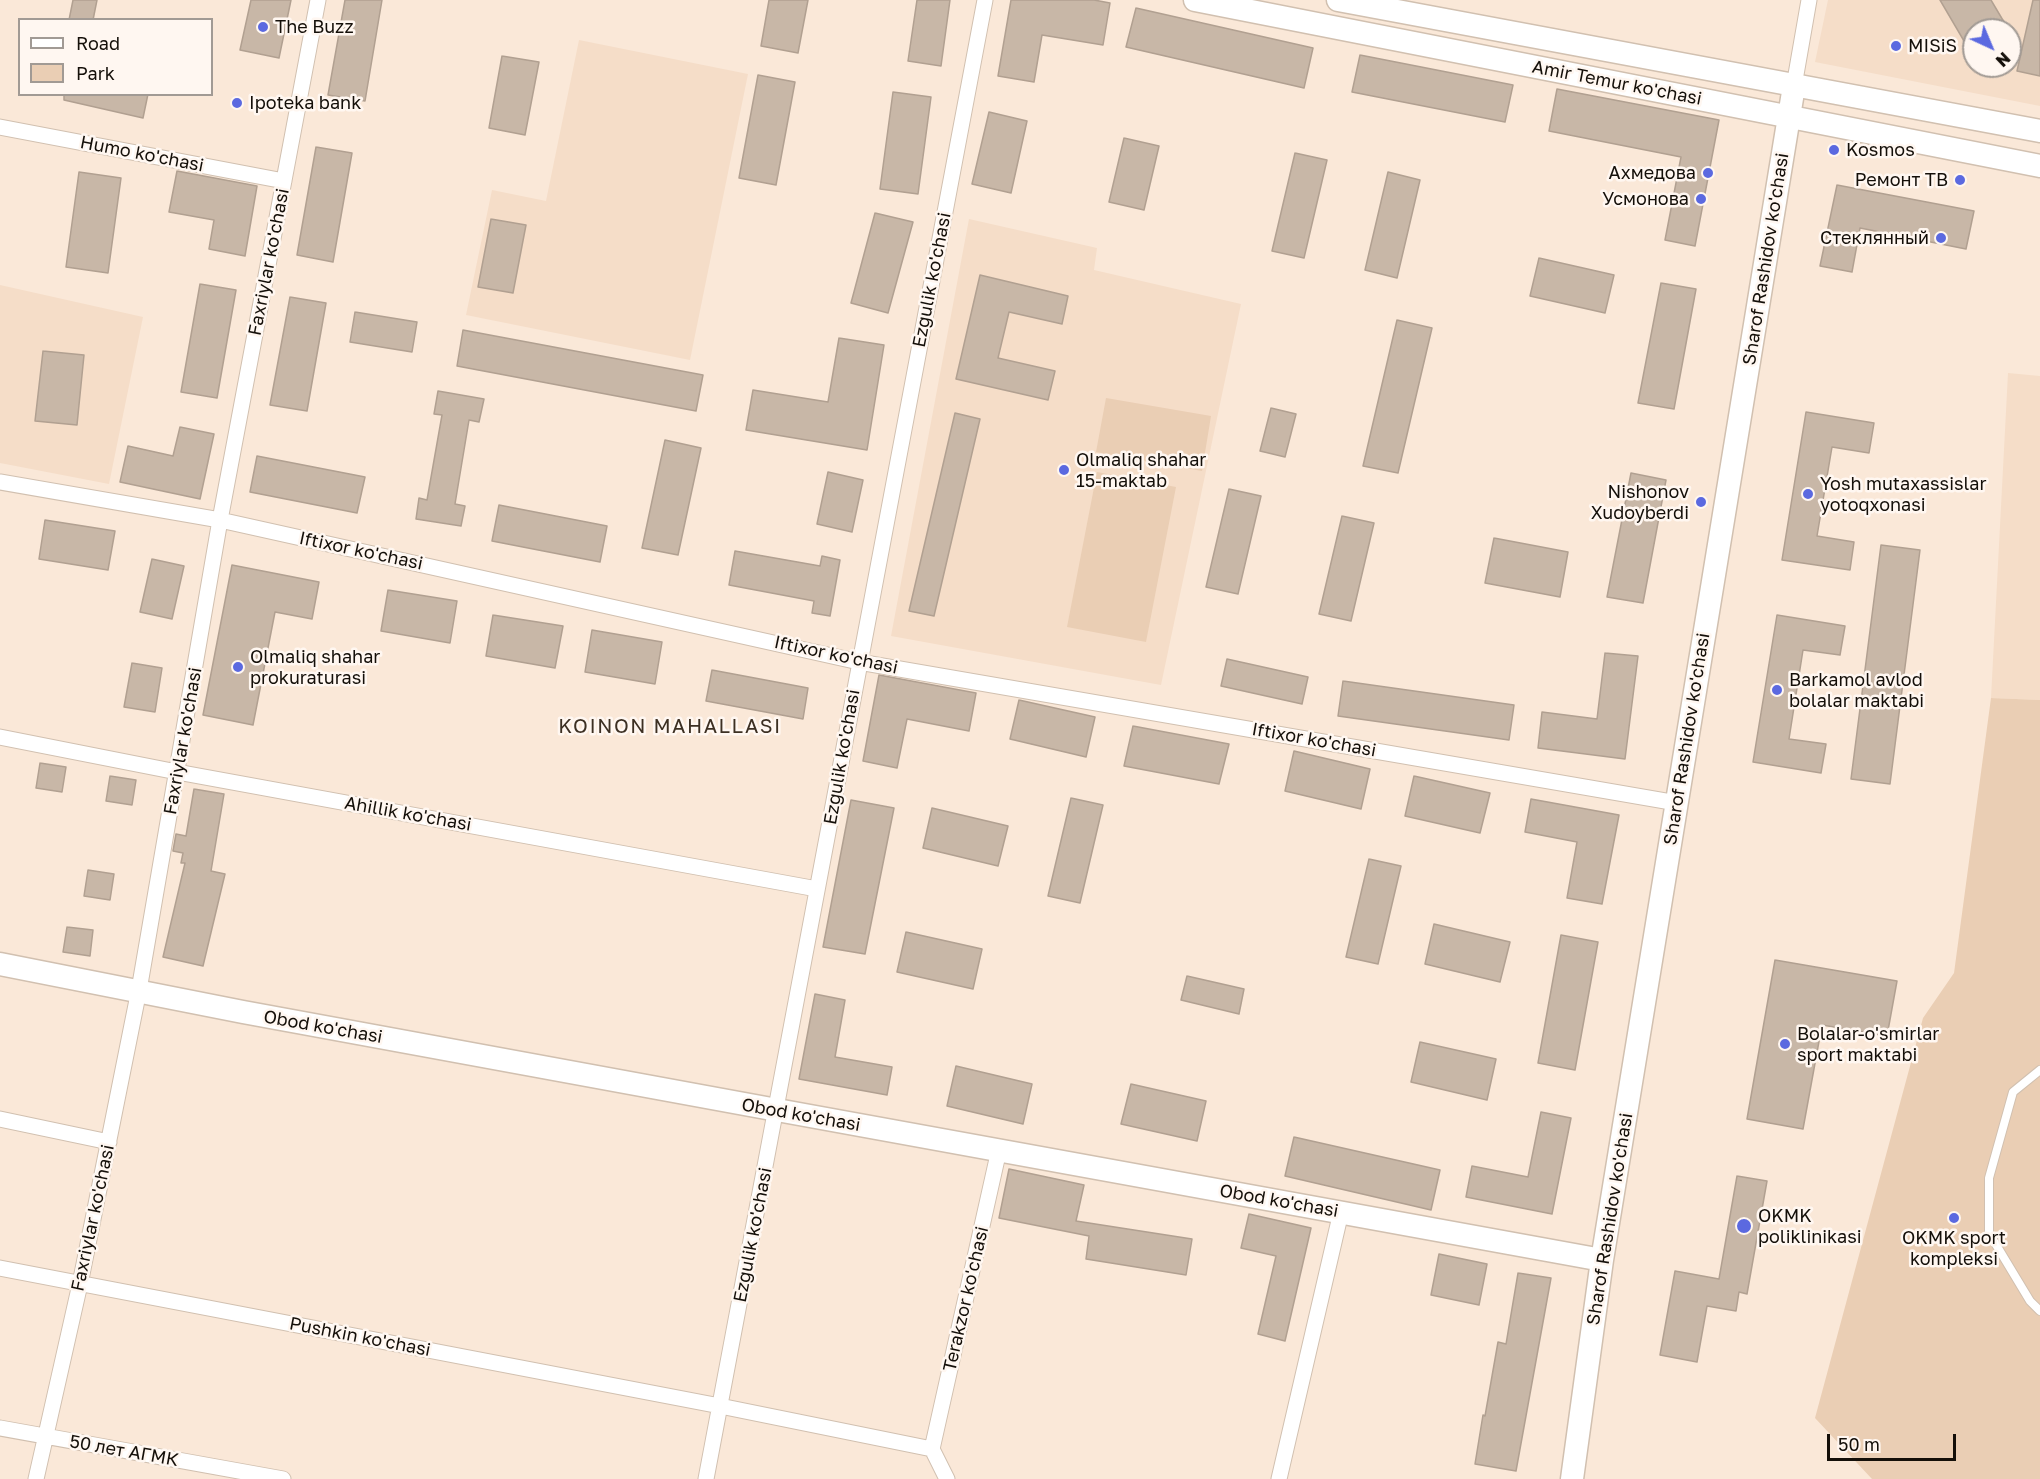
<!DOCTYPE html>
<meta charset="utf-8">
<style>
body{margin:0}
#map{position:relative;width:2040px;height:1479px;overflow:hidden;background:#fae8d8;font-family:"Golos Text",sans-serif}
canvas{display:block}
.legend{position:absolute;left:18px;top:18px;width:195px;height:78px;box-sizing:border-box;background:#fff7f1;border:2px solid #a19a94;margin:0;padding:8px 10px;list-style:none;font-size:18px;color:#140f09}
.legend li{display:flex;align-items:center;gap:12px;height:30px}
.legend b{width:30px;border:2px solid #a19a94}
.north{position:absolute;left:1962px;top:18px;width:60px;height:60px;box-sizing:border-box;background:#fff7f1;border:2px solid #a19a94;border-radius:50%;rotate:136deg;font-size:16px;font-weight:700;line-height:24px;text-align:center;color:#140f09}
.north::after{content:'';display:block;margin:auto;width:21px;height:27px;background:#5b69e0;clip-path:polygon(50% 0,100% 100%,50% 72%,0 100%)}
.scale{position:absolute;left:1827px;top:1434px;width:129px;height:27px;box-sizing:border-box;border:3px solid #140f09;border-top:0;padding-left:8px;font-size:18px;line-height:21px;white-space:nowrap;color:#140f09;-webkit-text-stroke:4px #fff7f1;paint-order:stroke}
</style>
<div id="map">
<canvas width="2040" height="1479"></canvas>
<ul class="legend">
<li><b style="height:8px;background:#fff"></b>Road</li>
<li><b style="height:16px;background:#eaceb4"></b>Park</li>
</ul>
<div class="north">N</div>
<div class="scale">50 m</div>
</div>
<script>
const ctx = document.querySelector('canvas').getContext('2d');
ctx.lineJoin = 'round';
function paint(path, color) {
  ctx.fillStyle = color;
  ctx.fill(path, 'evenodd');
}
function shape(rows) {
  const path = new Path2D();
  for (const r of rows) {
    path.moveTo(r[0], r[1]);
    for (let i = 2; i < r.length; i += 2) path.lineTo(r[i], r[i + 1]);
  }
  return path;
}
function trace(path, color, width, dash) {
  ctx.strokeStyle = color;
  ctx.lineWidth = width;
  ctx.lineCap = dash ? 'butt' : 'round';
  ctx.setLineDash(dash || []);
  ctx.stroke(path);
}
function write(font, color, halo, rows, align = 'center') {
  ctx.font = font + ' "Golos Text",sans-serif';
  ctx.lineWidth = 5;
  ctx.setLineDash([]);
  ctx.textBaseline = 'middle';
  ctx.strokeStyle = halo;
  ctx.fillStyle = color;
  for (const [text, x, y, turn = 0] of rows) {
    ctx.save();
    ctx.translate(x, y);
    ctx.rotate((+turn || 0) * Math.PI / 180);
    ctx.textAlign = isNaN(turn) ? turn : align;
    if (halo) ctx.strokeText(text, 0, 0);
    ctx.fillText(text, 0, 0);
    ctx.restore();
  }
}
paint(shape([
 [1828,0,2040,0,2040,106,1815,62],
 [1974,30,2010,30,2010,66,1974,66],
 [579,40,748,74,690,360,466,315,492,190,546,201],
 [969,219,1097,248,1094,270,1241,304,1161,685,891,636],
 [0,285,143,317,109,484,0,463],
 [2008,373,2040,376,2040,700,1991,698]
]), '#f5ddc8');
paint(shape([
 [1106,398,1211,416,1202,471,1096,452],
 [1097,472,1176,487,1146,642,1067,627],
 [1991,698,2040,700,2040,1479,1872,1479,1815,1418,1923,1018,1954,973]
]), '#eaceb4');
const building = shape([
 [73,0,97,0,93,20,69,20,73,0],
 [251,0,291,0,279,58,240,50,251,0],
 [345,0,382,0,365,101,328,95,345,0],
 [769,0,808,0,798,53,761,46,769,0],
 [917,0,950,0,941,66,908,61,917,0],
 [1011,0,1094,0,1110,3,1103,45,1042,35,1034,82,998,76,1011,0],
 [1940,0,1991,0,2004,22,1990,30,1974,30,1974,58,1940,0],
 [2033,0,2040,0,2040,76,2017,71,2033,0],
 [1136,8,1313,48,1304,88,1126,47,1136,8],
 [1360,55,1513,85,1505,122,1352,92,1360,55],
 [502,56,539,62,525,135,489,128,502,56],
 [758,75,795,82,776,185,739,178,758,75],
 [1557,89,1719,120,1695,246,1665,240,1681,157,1549,131,1557,89],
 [893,92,931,97,918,194,880,189,893,92],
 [64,94,148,94,143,118,64,100,64,94],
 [989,112,1027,121,1011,193,972,184,989,112],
 [1124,138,1159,146,1144,210,1109,202,1124,138],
 [316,147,352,153,333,262,297,255,316,147],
 [1295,153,1327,160,1304,258,1272,251,1295,153],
 [177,171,257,186,245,256,209,249,214,220,169,212,177,171],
 [79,172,121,178,108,273,66,267,79,172],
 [1388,172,1420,180,1397,278,1365,270,1388,172],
 [1837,185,1974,211,1966,249,1860,228,1852,272,1820,266,1837,185],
 [875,213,913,222,888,313,851,303,875,213],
 [491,219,526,225,513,293,478,287,491,219],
 [1539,258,1614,275,1605,313,1530,296,1539,258],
 [980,275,1068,296,1062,324,1009,312,998,358,1055,371,1048,400,956,379,980,275],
 [1661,283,1696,289,1674,409,1638,403,1661,283],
 [200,284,236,290,217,398,181,392,200,284],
 [290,297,326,303,307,411,270,405,290,297],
 [355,312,417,322,412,352,350,342,355,312],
 [1397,320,1432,328,1398,473,1363,466,1397,320],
 [463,330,703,375,696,411,457,366,463,330],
 [839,338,884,345,867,450,746,430,753,390,828,402,839,338],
 [43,351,84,355,77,425,35,421,43,351],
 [438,391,484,399,479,422,469,420,455,504,465,506,461,526,416,519,419,498,427,500,442,415,434,414,438,391],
 [1271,408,1296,414,1285,457,1260,451,1271,408],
 [1806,412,1874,423,1869,453,1832,447,1817,536,1854,542,1850,570,1782,560,1806,412],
 [955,413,980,419,934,616,909,611,955,413],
 [180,427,214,434,200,499,120,482,128,446,173,456,180,427],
 [665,440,701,448,678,555,642,548,665,440],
 [257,456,365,477,357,513,250,492,257,456],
 [828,472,863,480,852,532,817,524,828,472],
 [1631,473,1666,480,1643,603,1607,597,1631,473],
 [1229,489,1261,496,1238,594,1206,587,1229,489],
 [499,505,607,526,600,562,492,541,499,505],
 [1342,516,1374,523,1351,621,1319,614,1342,516],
 [45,520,115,531,108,570,39,559,45,520],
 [1494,538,1568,552,1560,597,1485,583,1494,538],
 [1881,545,1920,550,1890,784,1851,779,1881,545],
 [735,551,820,566,822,556,840,560,830,616,812,613,814,601,729,585,735,551],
 [152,559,184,566,172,619,140,612,152,559],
 [232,565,319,582,312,619,275,612,253,725,203,715,232,565],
 [388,590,457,601,450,643,381,631,388,590],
 [493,615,563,626,555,668,486,656,493,615],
 [1777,615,1845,626,1840,655,1803,650,1789,739,1826,744,1821,773,1753,762,1777,615],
 [592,630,662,642,655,684,585,672,592,630],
 [1605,653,1638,656,1625,759,1538,748,1542,712,1597,719,1605,653],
 [1227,659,1308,677,1302,704,1221,686,1227,659],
 [132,663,162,668,155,712,124,707,132,663],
 [712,670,808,688,803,719,706,701,712,670],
 [879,675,976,693,969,731,907,719,897,768,863,761,879,675],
 [1343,681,1514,705,1509,740,1338,716,1343,681],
 [1019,700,1095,717,1086,757,1010,739,1019,700],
 [1133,726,1229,744,1219,784,1124,766,1133,726],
 [1294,751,1370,769,1361,809,1285,791,1294,751],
 [40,763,66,767,62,792,36,788,40,763],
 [110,776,136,780,132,805,106,801,110,776],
 [1414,776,1490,793,1480,833,1405,816,1414,776],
 [194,789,224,794,211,871,225,874,203,966,163,957,185,863,181,863,183,853,173,851,176,834,186,836,194,789],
 [1071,798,1103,805,1080,903,1048,896,1071,798],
 [1531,799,1619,815,1602,904,1567,898,1577,842,1525,832,1531,799],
 [851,800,894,808,865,954,823,947,851,800],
 [932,808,1008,826,998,866,923,848,932,808],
 [1369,859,1401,866,1378,964,1346,957,1369,859],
 [88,870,114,874,110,900,84,896,88,870],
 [1434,924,1510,942,1500,982,1425,964,1434,924],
 [67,927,93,930,90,956,63,952,67,927],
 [906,932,982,949,973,989,897,972,906,932],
 [1561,935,1598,942,1575,1070,1538,1063,1561,935],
 [1775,960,1897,981,1887,1036,1822,1025,1803,1129,1747,1119,1775,960],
 [1187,976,1244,989,1239,1014,1181,1000,1187,976],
 [815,994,845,1000,835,1057,892,1067,887,1095,799,1079,815,994],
 [1420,1042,1496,1059,1487,1100,1411,1082,1420,1042],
 [956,1066,1032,1084,1023,1124,947,1106,956,1066],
 [1131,1084,1206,1101,1197,1141,1121,1124,1131,1084],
 [1541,1112,1571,1118,1552,1214,1466,1197,1472,1166,1528,1177,1541,1112],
 [1294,1137,1440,1170,1431,1210,1285,1176,1294,1137],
 [1009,1169,1084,1185,1076,1221,1192,1239,1186,1275,1086,1259,1089,1236,999,1218,1009,1169],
 [1737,1176,1767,1181,1747,1294,1739,1292,1736,1311,1707,1306,1697,1362,1660,1355,1675,1271,1719,1279,1737,1176],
 [1249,1214,1311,1228,1285,1341,1258,1334,1276,1256,1241,1248,1249,1214],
 [1439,1254,1487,1264,1479,1305,1431,1295,1439,1254],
 [1518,1273,1551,1278,1516,1471,1475,1464,1483,1415,1485,1416,1498,1342,1506,1344,1518,1273]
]);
paint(building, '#c8b7a7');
trace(building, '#b1a091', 1.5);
const lane = shape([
 [2040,1070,2013,1092,1989,1178,1989,1233,2030,1301,2040,1311]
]);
const street = shape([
 [1794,86,1809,0],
 [0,127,284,181],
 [0,482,220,520,859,662,1677,803],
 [0,737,177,772,817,889],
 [0,1119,109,1142],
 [0,1268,720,1406,932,1449,947,1479],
 [0,1428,283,1479],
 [932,1449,999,1150],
 [36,1479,80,1284,139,990,220,520,318,0],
 [706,1479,985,0],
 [1279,1479,1341,1212]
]);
const secondary = shape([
 [1195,0,2040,166],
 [1338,0,2040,131],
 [0,964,243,1012,777,1110,1602,1260],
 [1572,1479,1602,1260,1794,86]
]);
trace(lane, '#d1c0b0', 10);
trace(street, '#d1c0b0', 17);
trace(secondary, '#d1c0b0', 25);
trace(lane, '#fff', 8);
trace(street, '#fff', 15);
trace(secondary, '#fff', 22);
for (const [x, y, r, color] of [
 [263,27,6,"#5b69e0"],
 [1896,46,6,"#5b69e0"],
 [237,103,6,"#5b69e0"],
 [1834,150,6,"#5b69e0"],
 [1708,173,6,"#5b69e0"],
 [1960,180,6,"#5b69e0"],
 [1701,199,6,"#5b69e0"],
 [1941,238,6,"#5b69e0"],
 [1064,470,6,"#5b69e0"],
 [1808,494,6,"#5b69e0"],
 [1701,502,6,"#5b69e0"],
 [238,667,6,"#5b69e0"],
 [1777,690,6,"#5b69e0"],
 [1785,1044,6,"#5b69e0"],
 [1954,1218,6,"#5b69e0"],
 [1744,1226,8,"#5b69e0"]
]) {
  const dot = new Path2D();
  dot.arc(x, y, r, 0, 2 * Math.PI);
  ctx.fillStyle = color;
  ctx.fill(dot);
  trace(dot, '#fff7f1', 2);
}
write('18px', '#140f09', '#fff7f1', [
 ["The Buzz",275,27],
 ["MISiS",1908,46],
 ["Ipoteka bank",249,103],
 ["Kosmos",1846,150],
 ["Ахмедова",1696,173,"right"],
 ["Ремонт ТВ",1948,180,"right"],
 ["Усмонова",1689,199,"right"],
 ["Стеклянный",1929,238,"right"],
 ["Olmaliq shahar",1076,460],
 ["15-maktab",1076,481],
 ["Yosh mutaxassislar",1820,484],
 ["yotoqxonasi",1820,505],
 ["Nishonov",1689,492,"right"],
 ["Xudoyberdi",1689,513,"right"],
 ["Olmaliq shahar",250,657],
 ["prokuraturasi",250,678],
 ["Barkamol avlod",1789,680],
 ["bolalar maktabi",1789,701],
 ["Bolalar-o'smirlar",1797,1034],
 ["sport maktabi",1797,1055],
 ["OKMK",1758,1216],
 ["poliklinikasi",1758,1237],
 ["OKMK sport",1954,1238,"center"],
 ["kompleksi",1954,1259,"center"]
], 'left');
write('18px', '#140f09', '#fff7f1', [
 ["Amir Temur ko'chasi",1617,83,11],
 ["Humo ko'chasi",142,154,11],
 ["Sharof Rashidov ko'chasi",1766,259,-81],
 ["Faxriylar ko'chasi",269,262,-79],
 ["Ezgulik ko'chasi",932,280,-79],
 ["Iftixor ko'chasi",361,551,12],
 ["Iftixor ko'chasi",836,655,12],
 ["Sharof Rashidov ko'chasi",1687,739,-81],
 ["Iftixor ko'chasi",1314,740,10],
 ["Faxriylar ko'chasi",183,741,-80],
 ["Ezgulik ko'chasi",842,757,-80],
 ["Ahillik ko'chasi",408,814,10],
 ["Obod ko'chasi",323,1027,10],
 ["Obod ko'chasi",801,1115,10],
 ["Obod ko'chasi",1279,1201,10],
 ["Faxriylar ko'chasi",93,1218,-78],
 ["Sharof Rashidov ko'chasi",1610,1219,-81],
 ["Ezgulik ko'chasi",753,1235,-79],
 ["Terakzor ko'chasi",966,1299,-77],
 ["Pushkin ko'chasi",360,1337,11],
 ["50 лет АГМК",124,1451,10]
]);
ctx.letterSpacing = '1.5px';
write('20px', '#3d3023', '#fff7f1', [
 ["KOINON MAHALLASI",670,727]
]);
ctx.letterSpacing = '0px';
</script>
